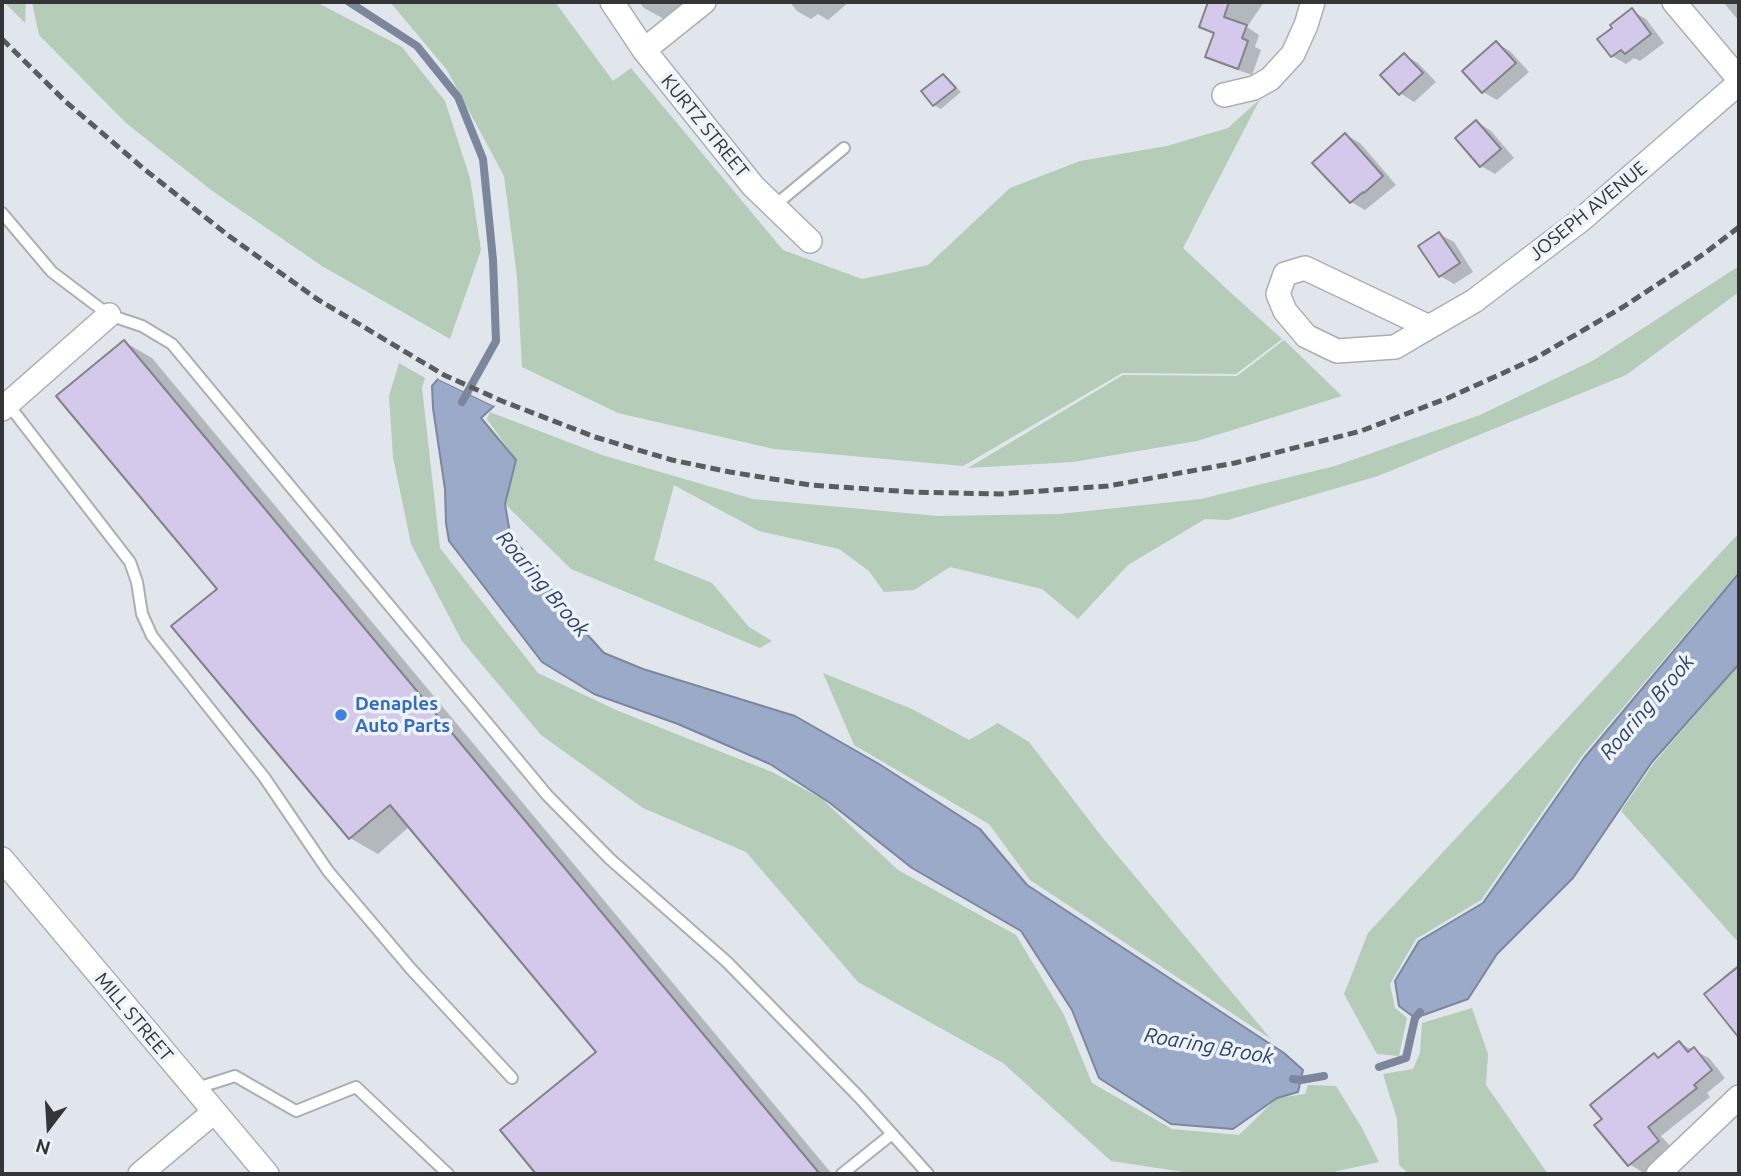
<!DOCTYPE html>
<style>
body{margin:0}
#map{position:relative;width:1741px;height:1176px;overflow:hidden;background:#e0e6eb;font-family:Ubuntu,sans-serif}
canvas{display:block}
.frame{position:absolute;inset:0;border:4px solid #333537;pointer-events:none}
.north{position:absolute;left:14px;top:1092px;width:70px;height:70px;-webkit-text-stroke:5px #edf3f8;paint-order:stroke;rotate:197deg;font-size:19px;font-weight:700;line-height:28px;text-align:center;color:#333537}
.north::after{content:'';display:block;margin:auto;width:24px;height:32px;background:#333537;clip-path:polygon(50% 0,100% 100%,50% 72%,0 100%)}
</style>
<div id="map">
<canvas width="1741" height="1176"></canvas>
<div class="frame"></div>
<div class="north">N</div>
</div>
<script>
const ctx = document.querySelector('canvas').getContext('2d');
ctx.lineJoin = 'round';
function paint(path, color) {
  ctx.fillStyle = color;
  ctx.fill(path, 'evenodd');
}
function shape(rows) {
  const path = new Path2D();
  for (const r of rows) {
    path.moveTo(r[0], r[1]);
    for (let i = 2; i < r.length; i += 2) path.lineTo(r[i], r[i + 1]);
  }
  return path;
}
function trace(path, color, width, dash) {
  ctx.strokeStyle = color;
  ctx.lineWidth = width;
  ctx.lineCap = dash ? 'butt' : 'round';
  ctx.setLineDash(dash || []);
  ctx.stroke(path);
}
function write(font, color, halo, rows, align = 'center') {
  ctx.font = font + ' Ubuntu,sans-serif';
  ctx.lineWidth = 7;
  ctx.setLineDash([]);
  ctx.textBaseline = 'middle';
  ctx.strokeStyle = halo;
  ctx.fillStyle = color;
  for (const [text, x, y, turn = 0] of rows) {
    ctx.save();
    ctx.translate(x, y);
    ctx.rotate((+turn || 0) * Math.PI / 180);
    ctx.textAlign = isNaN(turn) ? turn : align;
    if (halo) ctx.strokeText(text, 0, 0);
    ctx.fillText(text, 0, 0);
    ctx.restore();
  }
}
paint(shape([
 [4,2,26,2,25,23],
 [32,2,316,2,402,47,445,101,470,178,481,250,450,339,322,266,211,190,126,123,39,35],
 [390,2,555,2,613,81,631,68,783,250,862,279,928,265,1010,188,1080,161,1167,146,1228,128,1260,99,1183,248,1230,292,1282,339,1236,374,1122,373,963,466,774,449,618,413,522,367,517,277,504,176,447,70],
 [1739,266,1739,292,1626,375,1378,476,1228,520,1205,519,1128,565,1078,619,1042,589,950,567,914,590,884,592,869,571,839,549,759,531,674,485,654,560,712,583,749,627,772,641,760,648,571,569,505,504,516,460,487,419,490,412,602,455,753,499,938,516,1059,514,1201,499,1335,466,1480,415,1594,360],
 [1284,340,1342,396,1197,441,1073,462,968,468,1123,375,1237,376],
 [399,363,425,378,422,388,440,548,538,673,616,710,772,772,821,798,898,870,1016,935,1064,1015,1092,1083,1172,1129,1239,1135,1277,1098,1305,1094,1308,1085,1336,1086,1362,1128,1379,1162,1324,1174,1197,1174,1111,1161,1003,1063,858,982,746,852,643,808,541,735,462,641,411,544,393,457,389,396],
 [1739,533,1739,571,1581,757,1481,900,1416,939,1390,984,1395,1008,1407,1018,1399,1056,1377,1054,1344,994,1368,933],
 [1739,665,1739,943,1621,811,1654,763],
 [823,673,912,709,969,740,998,723,1029,742,1102,837,1271,1039,1030,880,989,824,854,745],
 [1472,1008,1488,1054,1486,1085,1548,1174,1409,1174,1399,1165,1397,1119,1383,1074,1413,1069,1420,1053,1422,1023]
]), '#b4ccb8');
const water = shape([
 [438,379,494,406,481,418,516,460,505,504,510,533,574,620,604,653,643,669,795,716,879,764,980,829,1027,885,1284,1053,1303,1070,1298,1092,1277,1098,1233,1129,1171,1124,1099,1078,1072,1010,1021,931,912,868,830,803,770,764,678,724,594,694,542,662,449,541,446,523,445,489,433,408,432,386,438,379],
 [1739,573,1739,664,1652,762,1573,878,1497,954,1468,999,1415,1018,1399,1006,1395,981,1419,941,1483,903,1584,758,1739,573]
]);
paint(water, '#9caac9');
trace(water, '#7c879d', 2);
paint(shape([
 [439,376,495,403,494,406,438,379]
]), '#e0e6eb');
paint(shape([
 [639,2,689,2,666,20,644,8],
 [790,2,849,2,828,20,818,14,811,19,797,11],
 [1210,2,1264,2,1247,27,1259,35,1255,47,1261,50,1252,75,1221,64,1208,56,1215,35,1201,26],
 [1723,2,1739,2,1739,21],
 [1632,11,1646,19,1664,43,1640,61,1634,58,1626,64,1612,56,1615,28],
 [1496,43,1510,51,1529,72,1497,100,1483,92],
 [1404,55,1418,63,1436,82,1414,102,1400,93],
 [943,76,949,80,961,92,941,109,934,105],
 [1477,122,1491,131,1514,158,1495,174,1481,166],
 [1346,135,1360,143,1396,185,1365,210,1351,202],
 [1439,234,1454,242,1473,272,1454,284,1440,276],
 [124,342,152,358,832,1174,539,1174,503,1131,599,1052,410,826,378,854,350,838,219,589],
 [1739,964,1739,1035,1707,994,1725,980,1723,977],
 [1679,1043,1709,1058,1725,1078,1707,1093,1710,1097,1661,1136,1673,1149,1644,1173,1629,1164,1604,1119,1654,1055,1661,1059]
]), '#0003');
trace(shape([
 [349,2,417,46,458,97,483,159,493,260,496,341,462,402],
 [1379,1067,1406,1058,1415,1018,1420,1012],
 [1293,1079,1301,1080,1324,1076]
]), '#7c879d', 8);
const building = shape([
 [1208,2,1229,2,1224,17,1247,25,1242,38,1248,41,1238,69,1205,57,1214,33,1199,27,1208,2],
 [1632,8,1651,34,1625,54,1621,50,1611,57,1597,39,1612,28,1610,25,1632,8],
 [1496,41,1516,63,1482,93,1462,71,1496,41],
 [1404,53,1423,73,1399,95,1380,75,1404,53],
 [943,74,956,88,933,106,921,91,943,74],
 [1476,120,1501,149,1480,167,1455,138,1476,120],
 [1345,133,1383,176,1364,193,1363,192,1350,203,1312,163,1345,133],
 [1439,232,1460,263,1439,277,1418,246,1439,232],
 [124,340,820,1174,536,1174,500,1130,596,1052,390,805,349,839,171,626,217,589,56,396,124,340],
 [1739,966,1739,1038,1704,994,1739,966],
 [1679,1041,1688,1052,1694,1047,1712,1070,1694,1085,1697,1088,1648,1127,1659,1141,1628,1166,1594,1125,1602,1119,1590,1105,1654,1053,1658,1058,1679,1041]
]);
paint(building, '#d4c9ea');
trace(building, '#848288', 2);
const lane = shape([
 [774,206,844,148],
 [2,213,52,272,109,315,142,326,172,344,547,795,610,859,727,962,859,1097,928,1174],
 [8,404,130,562,137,582,142,614,152,636,264,777,328,871,411,969,512,1078],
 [194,1089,235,1076,296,1111,356,1087,448,1174],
 [842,1174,892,1134]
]);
const street = shape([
 [612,2,644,50,753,186,810,241],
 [1674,2,1739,79],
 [644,50,704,2],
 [1224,95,1254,88,1270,79,1293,54,1306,25,1313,2],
 [1429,327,1305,268,1285,274,1278,294,1285,311,1306,336,1337,351,1395,347,1429,327,1474,301,1581,220,1739,83],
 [2,409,109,315],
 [2,859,267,1174],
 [140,1174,214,1112],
 [1658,1174,1739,1097]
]);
trace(lane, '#a9afb3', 14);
trace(street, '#a9afb3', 26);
trace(lane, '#fff', 10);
trace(street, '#fff', 23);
trace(shape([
 [2,39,66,102,144,169,229,236,317,299,444,375,502,401,595,437,672,460,730,472,810,485,912,492,1000,494,1108,486,1235,463,1361,431,1448,398,1534,359,1623,307,1705,253,1739,227]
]), '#5a5d5f', 5, [10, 5]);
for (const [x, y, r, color] of [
 [341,715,7,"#3f7fe0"]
]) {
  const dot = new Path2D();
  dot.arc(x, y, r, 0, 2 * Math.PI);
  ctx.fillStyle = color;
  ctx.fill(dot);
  trace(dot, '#edf3f8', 2.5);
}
write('19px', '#333537', '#edf3f8', [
 ["KURTZ STREET",705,126,51],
 ["JOSEPH AVENUE",1588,211,-39],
 ["MILL STREET",134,1017,50]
]);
write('bold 19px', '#366cbe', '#edf3f8', [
 ["Denaples",355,704],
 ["Auto Parts",355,726]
], 'left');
write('italic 21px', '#2f426c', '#edf3f8', [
 ["Roaring Brook",543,584,50],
 ["Roaring Brook",1647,707,-49],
 ["Roaring Brook",1209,1046,10]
]);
</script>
